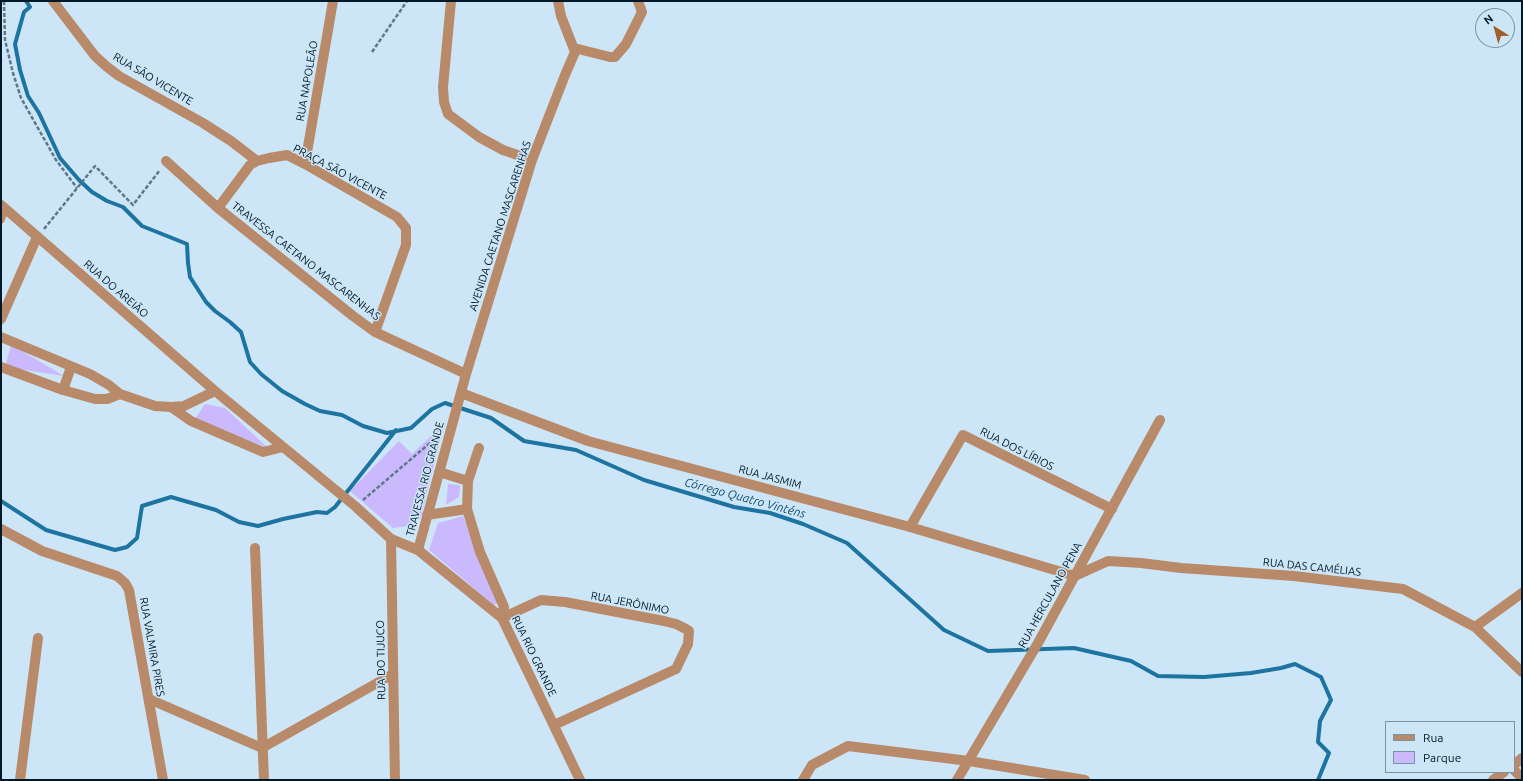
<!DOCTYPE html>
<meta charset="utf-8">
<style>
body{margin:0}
#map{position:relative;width:1523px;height:781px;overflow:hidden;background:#cce6f8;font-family:Ubuntu,sans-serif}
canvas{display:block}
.frame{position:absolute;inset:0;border:2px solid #001827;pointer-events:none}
.legend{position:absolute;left:1385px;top:721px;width:130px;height:52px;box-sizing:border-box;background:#cce6f8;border:1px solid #7a94a4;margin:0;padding:5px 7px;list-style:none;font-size:12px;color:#001827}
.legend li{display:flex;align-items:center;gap:8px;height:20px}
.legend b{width:20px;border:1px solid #7a94a4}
.north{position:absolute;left:1475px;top:8px;width:40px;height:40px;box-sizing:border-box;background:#cce6f8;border:1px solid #7a94a4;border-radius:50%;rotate:323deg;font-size:11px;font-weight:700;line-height:16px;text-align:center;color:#001827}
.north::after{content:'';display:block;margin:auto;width:14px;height:18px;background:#a05f2a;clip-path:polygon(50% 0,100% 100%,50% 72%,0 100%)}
</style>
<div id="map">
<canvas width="1523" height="781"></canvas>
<div class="frame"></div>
<ul class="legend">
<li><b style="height:5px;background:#b88a69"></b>Rua</li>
<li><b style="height:11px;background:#cbb9fd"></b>Parque</li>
</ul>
<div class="north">N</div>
</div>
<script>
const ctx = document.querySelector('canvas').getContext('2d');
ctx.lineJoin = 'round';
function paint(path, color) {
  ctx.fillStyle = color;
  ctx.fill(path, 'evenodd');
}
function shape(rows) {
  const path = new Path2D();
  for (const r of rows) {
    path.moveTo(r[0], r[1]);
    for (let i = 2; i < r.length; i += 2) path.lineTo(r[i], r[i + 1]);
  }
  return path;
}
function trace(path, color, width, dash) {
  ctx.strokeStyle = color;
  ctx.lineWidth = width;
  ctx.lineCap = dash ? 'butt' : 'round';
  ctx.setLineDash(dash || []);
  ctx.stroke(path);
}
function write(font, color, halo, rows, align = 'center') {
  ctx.font = font + ' Ubuntu,sans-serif';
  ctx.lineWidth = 3;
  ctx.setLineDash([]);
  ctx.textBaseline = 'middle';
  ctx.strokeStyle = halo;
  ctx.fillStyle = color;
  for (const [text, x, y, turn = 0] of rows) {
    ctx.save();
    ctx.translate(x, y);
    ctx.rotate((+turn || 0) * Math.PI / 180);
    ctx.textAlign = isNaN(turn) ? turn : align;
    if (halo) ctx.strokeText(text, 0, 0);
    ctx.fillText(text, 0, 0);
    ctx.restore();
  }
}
paint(shape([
 [11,345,39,361,64,376,5,367],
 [205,404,225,408,268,448,195,419],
 [444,424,421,517,408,526,393,528,350,491,399,441,412,454],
 [448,484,460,485,459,497,446,505],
 [463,516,481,566,500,602,494,605,429,550,438,523]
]), '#cbb9fd');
trace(shape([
 [26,1,30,7,24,12,15,44,20,70,28,96,39,113,60,158,79,180,92,192,107,201,123,207,142,226,187,244,188,263,190,277,206,302,215,311,230,322,241,332,250,362,261,374,282,391,305,404,320,411,342,415,363,426,387,433,411,428,432,409,445,403,491,418,524,441,576,450,644,480,734,507,770,513,803,524,847,543,944,630,988,651,1074,648,1131,661,1158,676,1204,677,1251,673,1281,668,1295,664,1321,677,1331,700,1320,721,1318,742,1329,753,1318,780],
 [1,501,46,530,115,550,127,547,137,538,142,506,171,497,216,510,239,522,258,526,283,519,317,512,327,513,335,507,396,430]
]), '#1d74a1', 4);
trace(shape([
 [4,1,5,40,13,73,21,98,56,160,77,188],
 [372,52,407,1],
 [44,229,95,166,133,205,160,170],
 [363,500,437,437]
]), '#5f7888', 2.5, [4, 2]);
trace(shape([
 [1,220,6,209]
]), '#b88a69', 7);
trace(shape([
 [53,1,95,56,106,66,119,76,203,123,231,141,257,161],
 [451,1,443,87,444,102,448,114,479,137,503,150,532,160],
 [574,48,610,57,615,57,626,44,642,12,638,1],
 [166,161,218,208,353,316,375,332,466,374],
 [305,164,333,1],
 [1,205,215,391,355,506,391,539,418,550,502,618,580,780],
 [218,208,250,165,257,161,269,158,287,155,305,164,397,217,406,228,406,245,375,332],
 [1,319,37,237],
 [1,337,90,374,109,385,120,394,155,406,171,407,184,406,215,391],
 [1,367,63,390,95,399,107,399,120,394],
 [63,390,71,367],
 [461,393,588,441,910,527,1075,576,1108,561,1141,563,1181,568,1294,576,1403,589,1475,627,1522,672],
 [171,407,191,421,263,452,283,447],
 [479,448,468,481,467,509,480,552,504,607,502,618],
 [439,472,468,481],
 [427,515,467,509],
 [910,527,963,435,1112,509],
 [1,529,42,551,117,576,125,583,129,590,163,780],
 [391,539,395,780],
 [255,548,264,780],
 [418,550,466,374,532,160,565,75,575,52,561,16,558,1],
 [502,618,541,600,565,602,664,621,676,624,686,629,689,631,688,644,676,669,554,725],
 [1475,627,1522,593],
 [149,699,262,748,393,674],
 [1514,765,1522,758],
 [1514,770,1522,778],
 [20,780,38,638],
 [803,780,812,765,848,746,969,761,1085,780],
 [957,780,1038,643,1160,420],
 [1493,780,1504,772]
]), '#b88a69', 10);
write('11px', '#001827', '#cce6f8', [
 ["RUA SÃO VICENTE",153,79,31],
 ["RUA NAPOLEÃO",307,81,-80],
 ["PRAÇA SÃO VICENTE",340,172,28],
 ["AVENIDA CAETANO MASCARENHAS",500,226,-72],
 ["TRAVESSA CAETANO MASCARENHAS",306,261,38],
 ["RUA DO AREIÃO",116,289,41],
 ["RUA DOS LÍRIOS",1017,449,27],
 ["RUA JASMIM",770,477,15],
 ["TRAVESSA RIO GRANDE",425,479,-75],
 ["RUA DAS CAMÉLIAS",1312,567,6],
 ["RUA HERCULANO PENA",1050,595,-61],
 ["RUA JERÔNIMO",630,603,11],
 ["RUA VALMIRA PIRES",152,647,80],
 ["RUA RIO GRANDE",534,656,64],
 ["RUA DO TIJUCO",381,660,-91]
]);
write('italic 12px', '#104b69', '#cce6f8', [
 ["Córrego Quatro Vinténs",745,498,15]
]);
</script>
